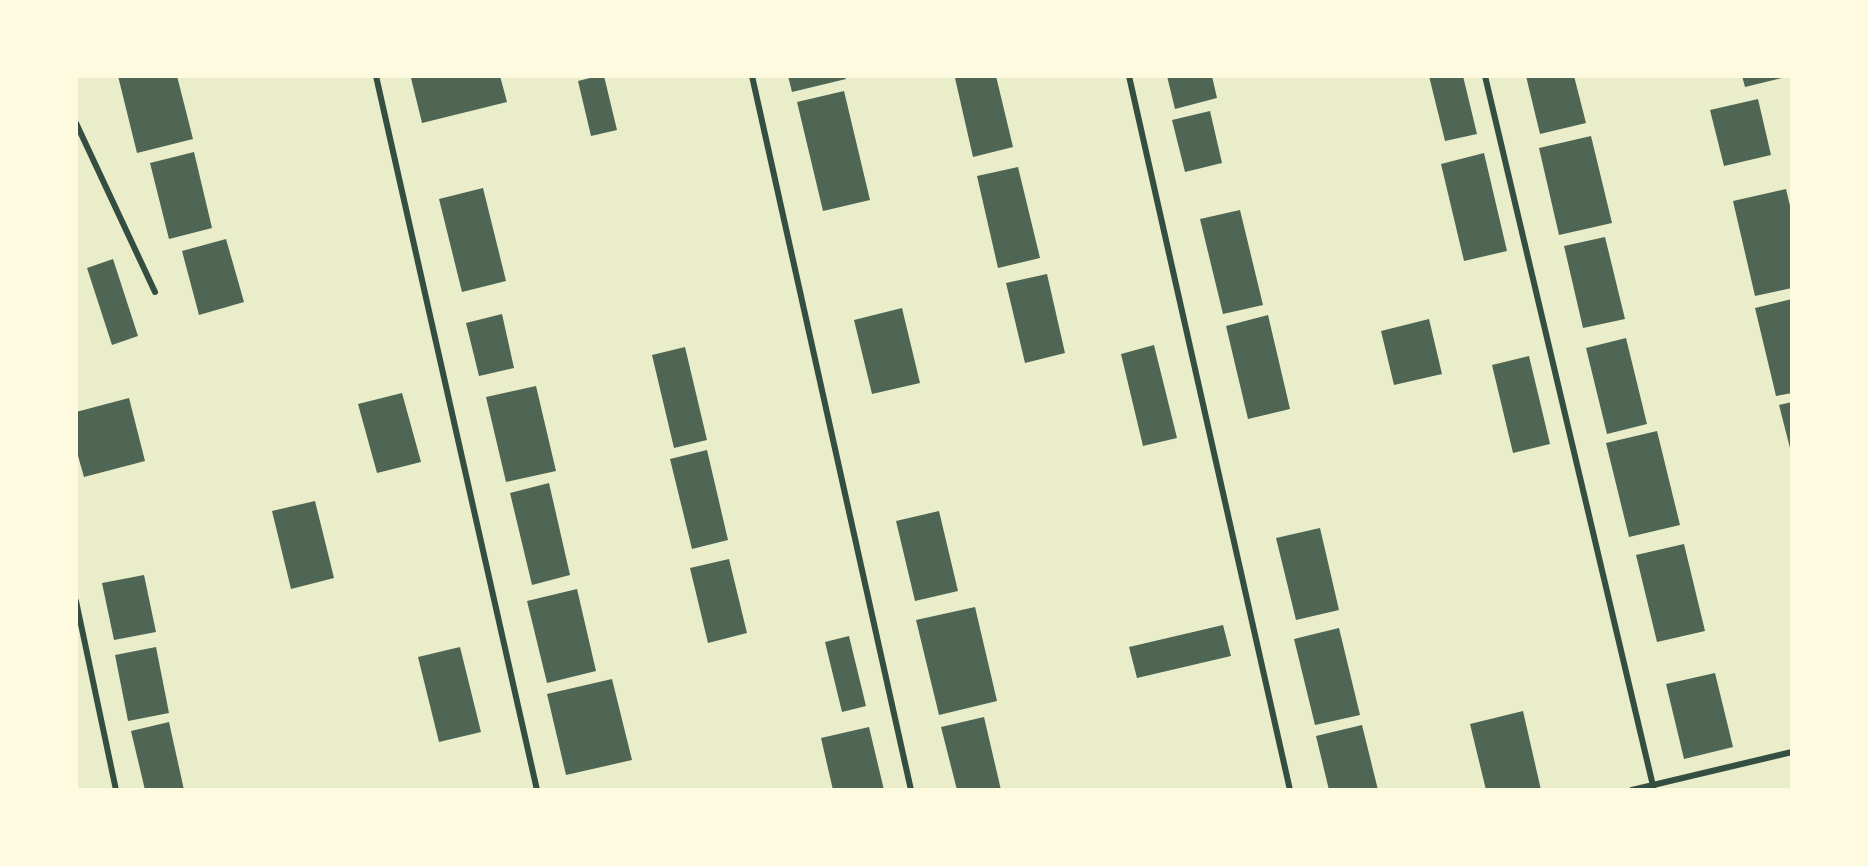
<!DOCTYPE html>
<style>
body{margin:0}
#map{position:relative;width:1868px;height:866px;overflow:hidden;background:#e9edc9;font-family:Rubik,sans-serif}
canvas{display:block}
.frame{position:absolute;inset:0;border:78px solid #fefae0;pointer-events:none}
</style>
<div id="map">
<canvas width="1868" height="866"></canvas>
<div class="frame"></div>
</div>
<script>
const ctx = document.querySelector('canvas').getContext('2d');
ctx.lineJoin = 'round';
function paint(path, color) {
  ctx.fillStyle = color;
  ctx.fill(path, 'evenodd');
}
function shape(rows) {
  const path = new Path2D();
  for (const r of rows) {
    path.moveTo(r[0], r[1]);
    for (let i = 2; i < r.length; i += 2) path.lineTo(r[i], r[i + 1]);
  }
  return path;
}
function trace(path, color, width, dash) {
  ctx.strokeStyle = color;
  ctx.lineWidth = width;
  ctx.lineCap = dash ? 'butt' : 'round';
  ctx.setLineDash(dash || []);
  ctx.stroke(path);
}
paint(shape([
 [118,76,177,76,193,139,137,153],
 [418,76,500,76,507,102,422,123,411,78],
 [598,76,604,76,617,130,591,136,578,81],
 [788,76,845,76,846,79,792,92],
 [963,76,996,76,1013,147,973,157,955,78],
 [1167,76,1212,76,1217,98,1175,109],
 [1429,76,1463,76,1477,134,1445,141],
 [1526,76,1574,76,1586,123,1540,134],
 [1742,76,1786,76,1786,77,1745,87],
 [844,91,870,200,823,211,797,102],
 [1758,99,1771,155,1724,166,1710,110],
 [1210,111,1222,163,1185,172,1172,120],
 [1591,136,1612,223,1559,235,1539,148],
 [194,152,212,228,169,239,150,163],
 [1484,153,1507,251,1464,261,1441,164],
 [1018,167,1040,258,998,268,977,176],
 [483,188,506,281,462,292,439,199],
 [1786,189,1792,214,1792,288,1755,296,1733,201],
 [1240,210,1263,305,1223,314,1200,219],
 [1605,237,1625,319,1583,328,1564,246],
 [226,239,244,302,199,315,182,251],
 [113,259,138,336,112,345,87,268],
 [1047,274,1065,353,1025,363,1006,283],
 [1792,299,1792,393,1776,396,1755,308],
 [902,308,920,383,872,394,854,320],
 [502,314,514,368,479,376,466,323],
 [1268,315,1290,409,1248,419,1226,326],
 [1429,319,1442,374,1394,385,1381,331],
 [1626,338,1647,424,1607,434,1586,348],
 [1154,345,1177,438,1143,446,1121,354],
 [685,347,707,440,674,448,652,355],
 [1529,356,1550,444,1513,453,1492,365],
 [536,386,556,471,506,482,486,397],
 [402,393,421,462,377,473,358,404],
 [129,398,145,461,84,477,76,449,76,412],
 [1792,402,1792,452,1791,452,1779,405],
 [1657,431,1680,525,1629,537,1606,443],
 [707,450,728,540,692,549,670,459],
 [549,483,570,575,532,585,510,493],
 [315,501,334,578,291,589,272,511],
 [939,511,958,591,915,601,896,521],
 [1320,528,1339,610,1296,620,1276,538],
 [1684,544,1705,631,1657,642,1636,555],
 [729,559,747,633,708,643,690,568],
 [144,575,156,632,114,640,102,583],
 [577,589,596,671,547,683,527,601],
 [975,607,997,701,939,715,916,620],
 [1223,625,1231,656,1137,678,1129,647],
 [1339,628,1360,715,1315,725,1294,639],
 [849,636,866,706,842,712,825,642],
 [156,647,169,713,128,721,115,655],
 [460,647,481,732,439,742,418,657],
 [1715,673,1733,747,1684,759,1666,684],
 [612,679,632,760,566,775,547,694],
 [1523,711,1541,790,1486,790,1470,724],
 [984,717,1001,790,957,790,941,727],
 [169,722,184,790,145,790,131,731],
 [1362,725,1378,790,1329,790,1316,736],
 [869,727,884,790,833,790,821,738]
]), '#4f6655');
trace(shape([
 [376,76,537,790],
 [752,76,911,790],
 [1129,76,1290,790],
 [1485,76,1654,790],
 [76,123,155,292],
 [76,601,116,790],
 [1632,790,1792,752]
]), '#344e41', 6);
</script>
